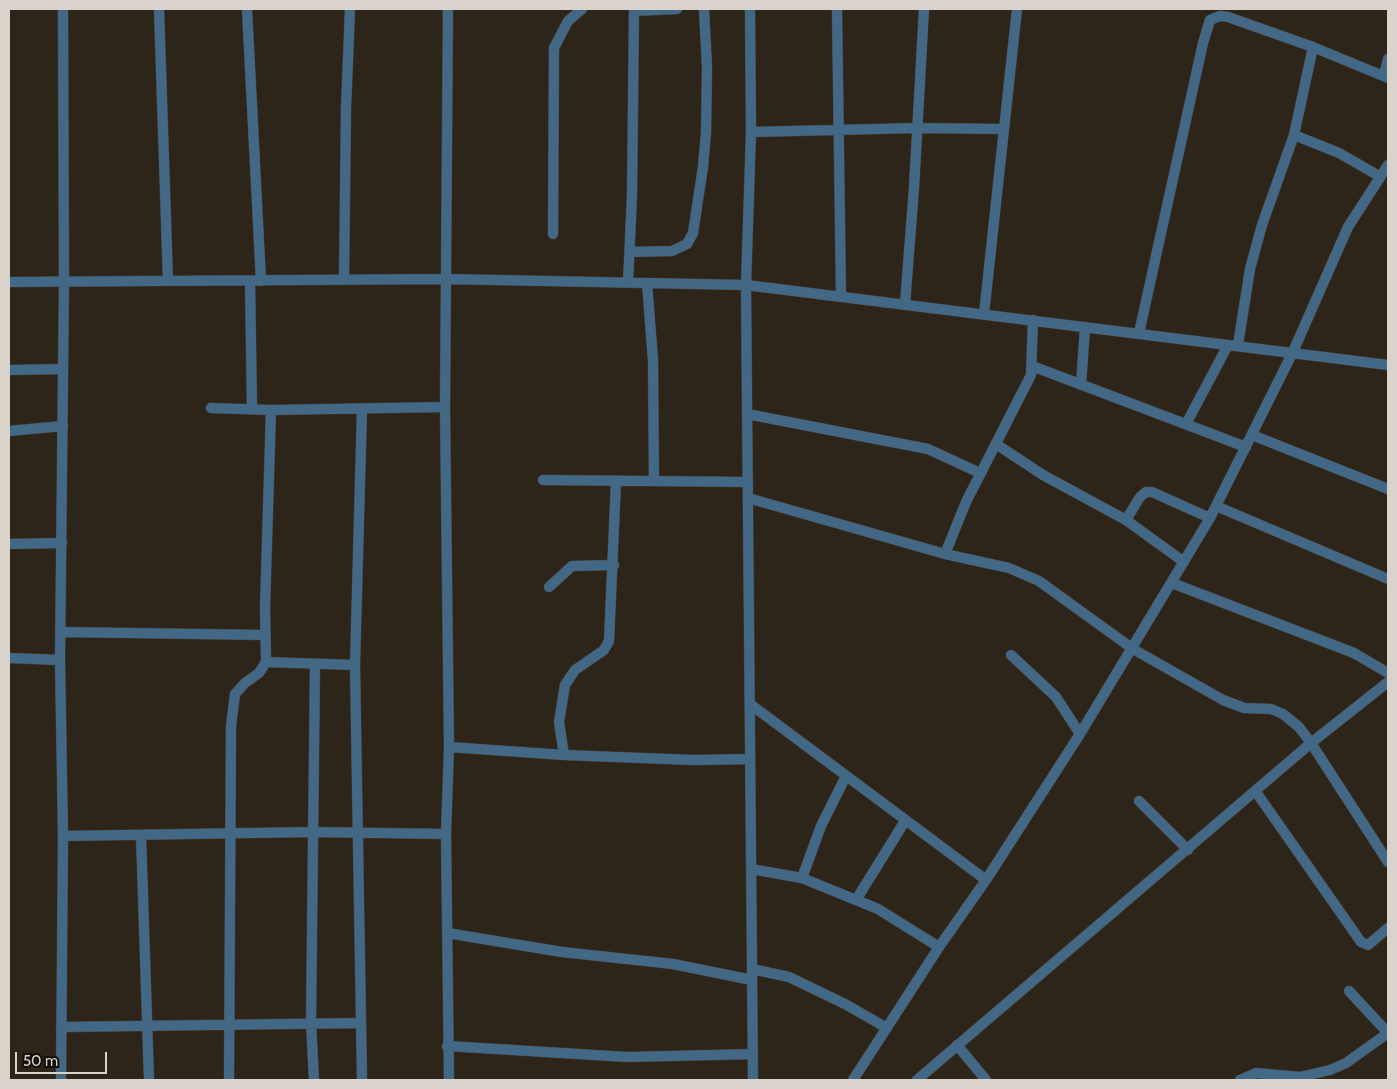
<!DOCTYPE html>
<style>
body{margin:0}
#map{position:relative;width:1397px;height:1089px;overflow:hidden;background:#2d241a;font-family:Cabin,sans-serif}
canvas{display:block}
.frame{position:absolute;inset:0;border:10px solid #d9d3cc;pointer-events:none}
.scale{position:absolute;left:15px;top:1052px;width:92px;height:22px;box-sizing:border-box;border:2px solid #d9d3cc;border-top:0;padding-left:6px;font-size:15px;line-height:18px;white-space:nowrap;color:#d9d3cc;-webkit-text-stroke:4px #120e09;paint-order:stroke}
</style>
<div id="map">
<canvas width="1397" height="1089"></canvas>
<div class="frame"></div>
<div class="scale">50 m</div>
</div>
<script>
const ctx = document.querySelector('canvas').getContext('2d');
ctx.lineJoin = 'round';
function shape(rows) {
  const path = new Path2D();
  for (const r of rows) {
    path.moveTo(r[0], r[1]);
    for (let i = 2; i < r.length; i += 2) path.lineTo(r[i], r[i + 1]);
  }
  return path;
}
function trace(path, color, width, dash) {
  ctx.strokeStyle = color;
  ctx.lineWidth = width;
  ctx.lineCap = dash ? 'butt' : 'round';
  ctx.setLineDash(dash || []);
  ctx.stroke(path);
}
const minor = shape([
 [159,9,168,281],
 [247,9,261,281],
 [448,9,445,407,449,747,446,834,449,1080],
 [750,9,751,132,746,285,753,1080],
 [837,9,841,297],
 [634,11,677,9],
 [1384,75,1388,59],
 [751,132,917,128,1004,129],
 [1294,135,1339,153,1379,176],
 [553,234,554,48,568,21,582,9],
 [630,252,672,251,687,244,693,233,703,167,706,133,707,67,704,9],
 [344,280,346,108,350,9],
 [250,281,252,409],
 [9,282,445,279,746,285,1388,365],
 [628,283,632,195,634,9],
 [647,283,653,360,654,481],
 [905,304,914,188,924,9],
 [984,314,1017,9],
 [1139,333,1203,43,1210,20,1220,16,1228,17,1313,47,1388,78],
 [1238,345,1250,269,1262,225,1294,135,1313,47],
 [1032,366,1246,447],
 [9,370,63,369],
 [1081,385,1085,327],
 [211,408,271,410,445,407],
 [362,409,355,665,362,1080],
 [747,414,928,449,980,473],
 [1186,424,1228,345],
 [9,431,63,426],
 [1252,435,1388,489],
 [996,444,1043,475,1126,520,1140,497,1146,492,1152,492,1210,518],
 [543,480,748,482],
 [748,498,945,554,1009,568,1039,581,1133,649,1223,700,1244,708,1271,709,1283,714,1299,727,1311,743,1388,862],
 [1216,506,1388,579],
 [1126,520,1184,562],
 [9,544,62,543],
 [945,554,966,502,1031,375,1033,320],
 [1172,583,1354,653,1388,673],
 [549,587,572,566,614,565],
 [61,632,265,635],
 [1011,655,1056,697,1080,734],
 [9,658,60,660],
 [266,662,355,665],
 [750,704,986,880],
 [449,747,564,755,694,760,750,759],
 [564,755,559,722,565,685,575,670,604,650,609,641,616,481],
 [1256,792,1361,942,1368,945,1388,928],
 [1139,801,1188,850],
 [141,835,149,1080],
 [63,836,313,832,446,834],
 [751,869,802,878,856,900,878,909,939,947],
 [802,878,821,826,846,776],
 [856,900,905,821],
 [447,933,562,952,673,964,752,980],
 [752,969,789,977,845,1004,887,1028],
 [1349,991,1388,1033],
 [61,1027,361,1023],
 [957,1045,986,1080],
 [447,1046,627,1057,753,1054],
 [61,1080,63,836,60,660,64,282,63,9],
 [229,1080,231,726,235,694,245,683,259,673,266,662,265,608,271,410],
 [314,1080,311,1022,315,664],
 [853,1080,939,947,986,880,1080,734,1210,518,1292,354,1348,227,1388,165],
 [917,1080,1311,743,1388,682],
 [1240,1080,1256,1073,1300,1077,1330,1070,1346,1063,1388,1033]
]);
trace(minor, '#494036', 11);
trace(minor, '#426886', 10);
</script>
